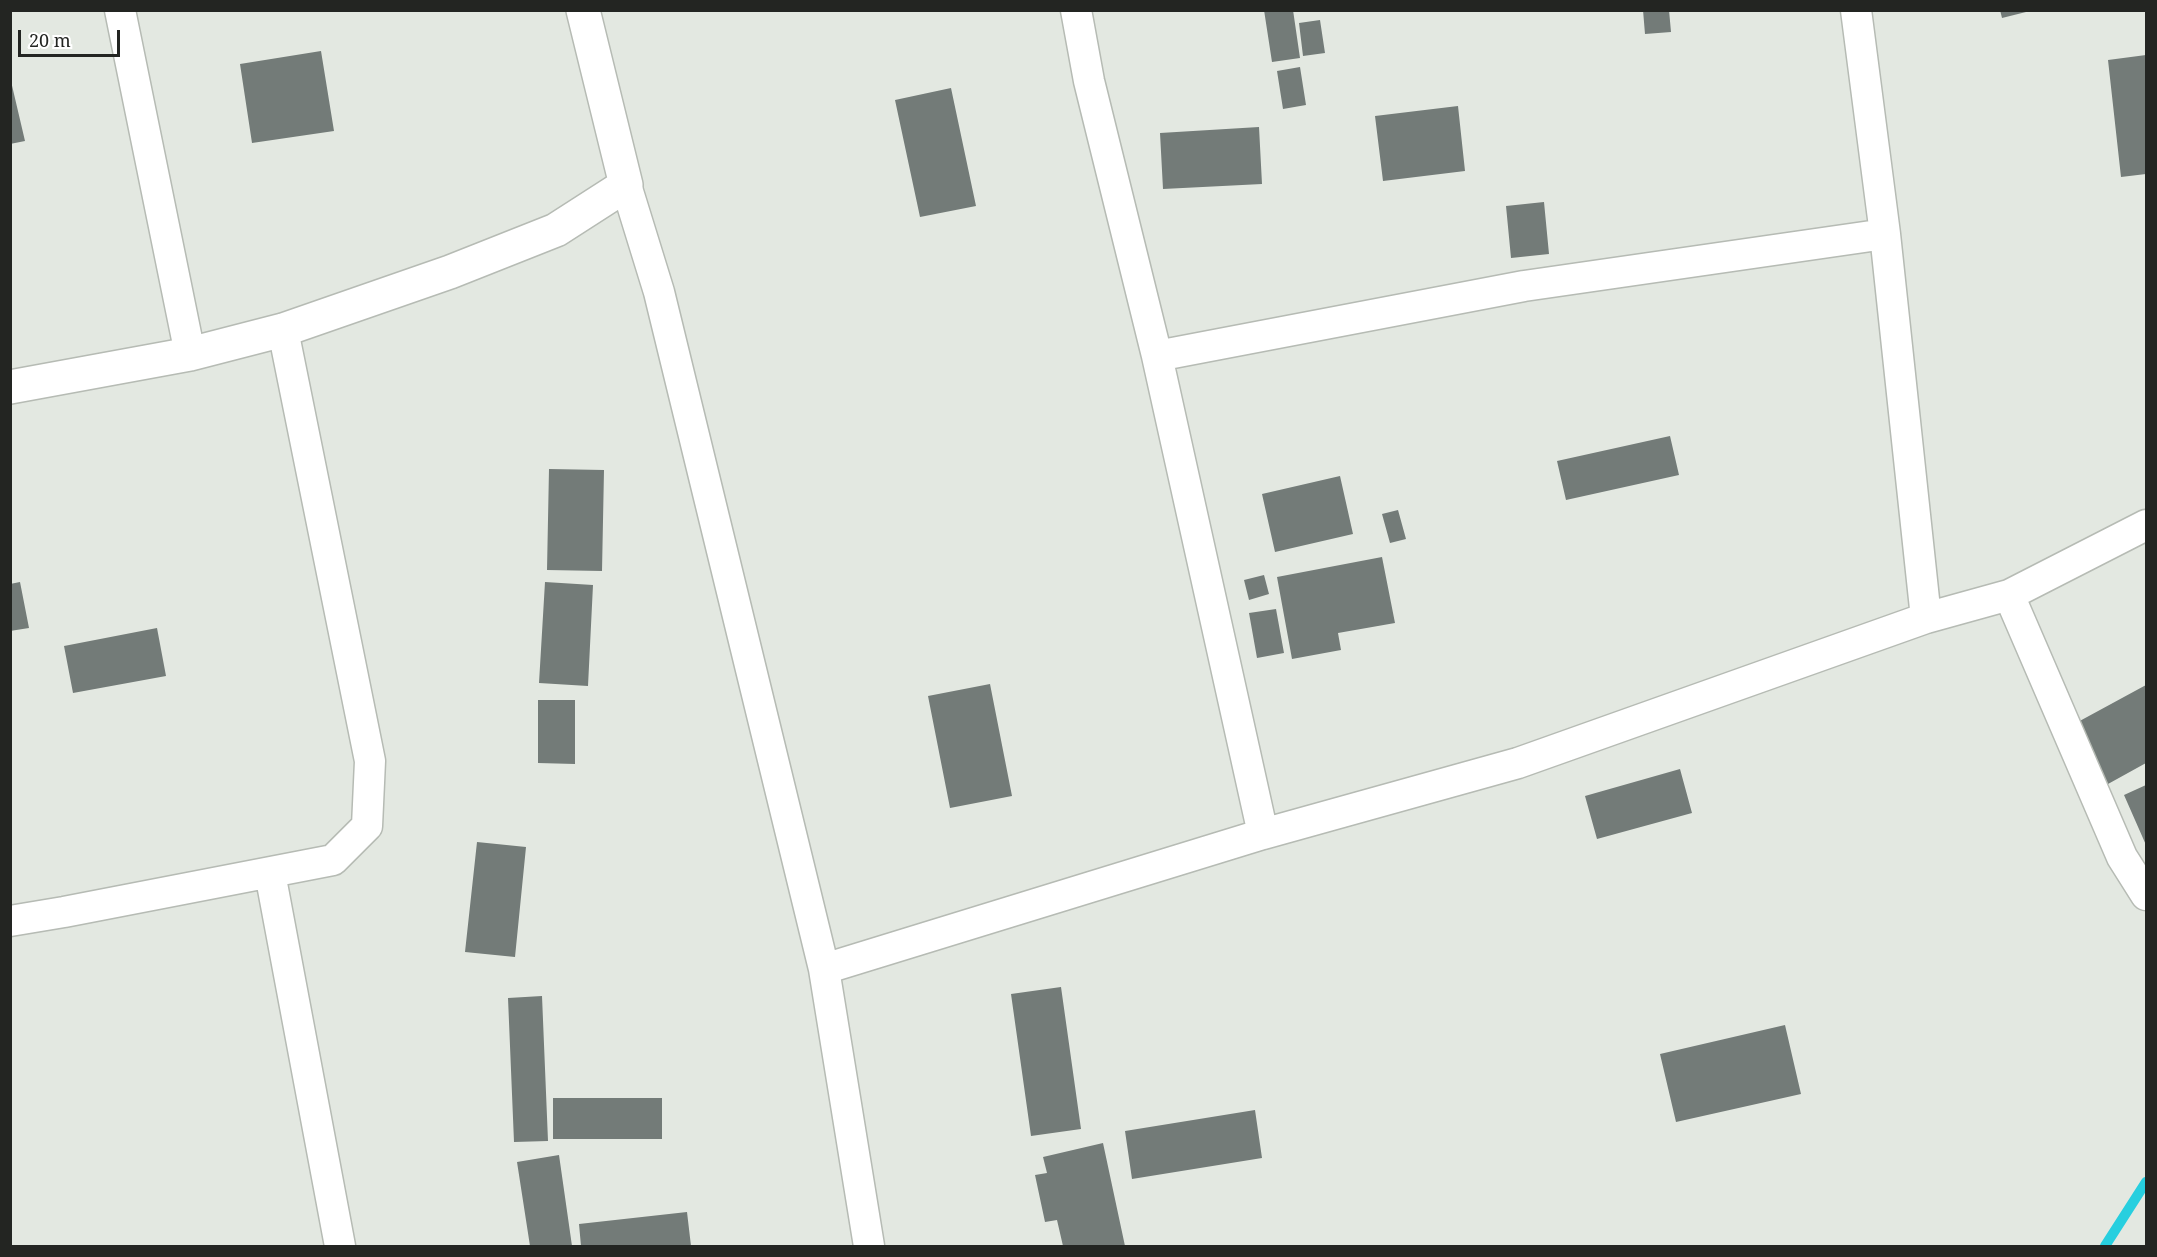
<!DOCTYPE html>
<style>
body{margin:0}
#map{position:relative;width:2157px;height:1257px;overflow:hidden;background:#e3e8e1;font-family:"Noto Serif",serif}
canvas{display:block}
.frame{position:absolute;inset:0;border:12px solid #232522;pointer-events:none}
.scale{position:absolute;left:18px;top:30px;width:102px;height:27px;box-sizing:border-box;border:3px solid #232522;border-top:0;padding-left:8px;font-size:18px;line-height:21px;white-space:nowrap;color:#232522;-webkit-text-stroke:4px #fff;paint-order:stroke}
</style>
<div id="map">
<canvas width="2157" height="1257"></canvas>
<div class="frame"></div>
<div class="scale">20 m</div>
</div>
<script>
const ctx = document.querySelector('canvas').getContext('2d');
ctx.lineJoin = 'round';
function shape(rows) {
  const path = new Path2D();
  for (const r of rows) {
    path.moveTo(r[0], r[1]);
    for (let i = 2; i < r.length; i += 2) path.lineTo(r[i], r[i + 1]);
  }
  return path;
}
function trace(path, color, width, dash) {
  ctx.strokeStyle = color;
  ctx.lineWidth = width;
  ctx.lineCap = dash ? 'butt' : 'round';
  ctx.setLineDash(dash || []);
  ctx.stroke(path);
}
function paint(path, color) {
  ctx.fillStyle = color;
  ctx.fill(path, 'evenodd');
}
trace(shape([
 [2105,1246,2146,1182]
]), '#27cfdf', 10);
paint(shape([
 [1264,10,1293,10,1300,58,1272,62],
 [1643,10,1669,10,1671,32,1645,34],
 [2000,10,2030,10,2030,11,2002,18],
 [1320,20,1325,53,1303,56,1299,23],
 [321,51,334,131,252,143,240,64],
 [2146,55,2146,174,2121,177,2108,60],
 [1300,67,1306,105,1283,109,1277,71],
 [10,77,25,141,10,144],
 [951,88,976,206,920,217,895,100],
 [1458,106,1465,171,1383,181,1375,116],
 [1259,127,1262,184,1163,189,1160,133],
 [1544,202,1549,254,1511,258,1506,206],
 [1670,436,1679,475,1566,500,1557,461],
 [549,469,604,470,602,571,547,570],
 [1340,476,1353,534,1275,552,1262,494],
 [1398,510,1406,539,1390,543,1382,514],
 [1382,557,1395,623,1338,633,1341,650,1292,659,1277,577],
 [1264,575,1269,594,1249,600,1244,580],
 [20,582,29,628,10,631,10,584],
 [545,582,593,585,588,686,539,683],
 [1276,609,1284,653,1257,658,1249,613],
 [157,628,166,676,73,693,64,646],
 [990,684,1012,796,950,808,928,696],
 [2146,685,2146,763,2108,784,2076,723],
 [538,700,575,700,575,764,538,763],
 [1680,769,1692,813,1597,839,1585,796],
 [2146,785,2146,845,2124,795],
 [477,842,526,847,515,957,465,952],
 [1061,987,1081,1129,1031,1136,1011,994],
 [542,996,548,1141,514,1142,508,998],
 [1785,1025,1801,1094,1676,1122,1660,1054],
 [553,1098,662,1098,662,1139,553,1139],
 [1255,1110,1262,1158,1132,1179,1125,1131],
 [1103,1143,1125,1246,1063,1246,1057,1220,1045,1222,1035,1175,1047,1173,1043,1157],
 [559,1155,572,1246,530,1246,517,1162],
 [687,1212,691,1246,581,1246,579,1224]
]), '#737b78');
const minor = shape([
 [120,10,190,354],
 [1076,10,1089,81,1157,356,1263,834],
 [1856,10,1885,234,1926,618],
 [626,185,659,292,824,969,869,1246],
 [1157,356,1524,286,1885,234],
 [2009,595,2122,857,2146,895],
 [270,873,340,1246],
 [10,921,64,912,333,860,367,826,370,761,283,330],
 [824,969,1263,834,1518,763,1926,618,2009,595,2146,525]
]);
const tertiary = shape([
 [10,387,190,354,283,330,450,272,556,230,626,185,583,10]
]);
trace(minor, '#b6bbb4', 33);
trace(tertiary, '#b6bbb4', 36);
trace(minor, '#fff', 30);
trace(tertiary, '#fff', 33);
</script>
